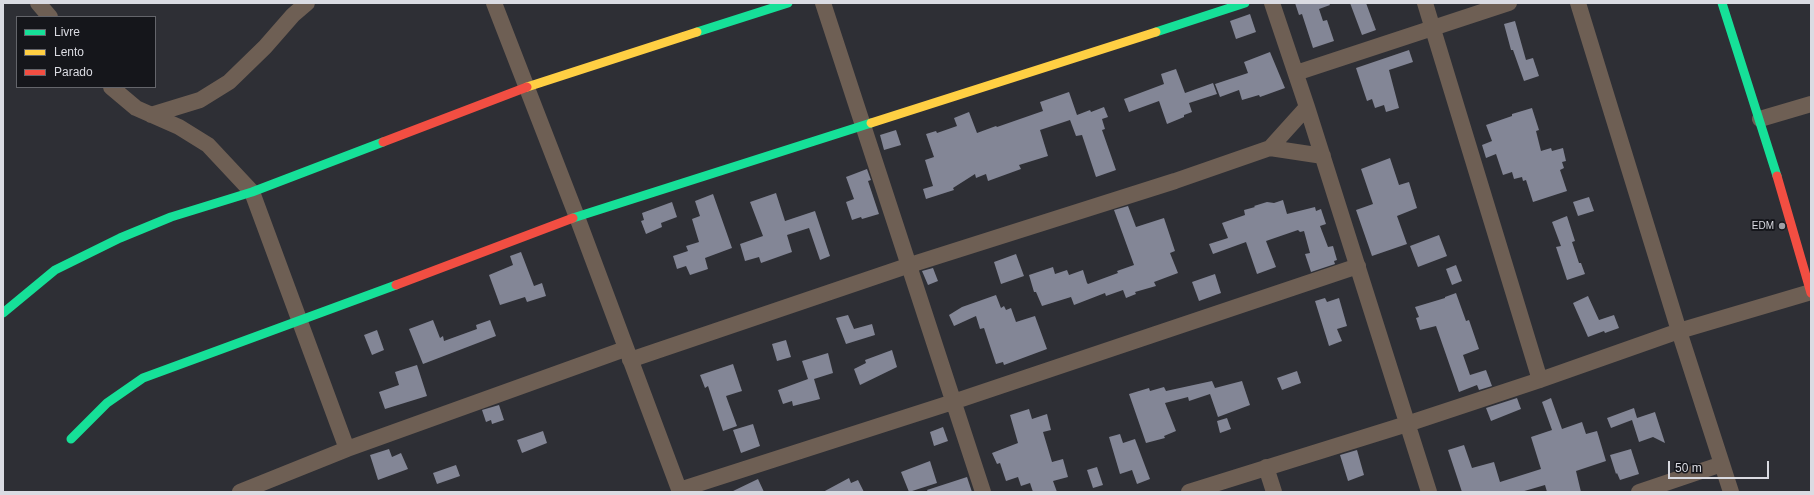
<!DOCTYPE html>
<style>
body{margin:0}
#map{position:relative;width:1814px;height:495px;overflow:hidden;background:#2e2f35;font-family:Arial,sans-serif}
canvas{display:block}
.frame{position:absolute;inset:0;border:4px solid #dadbe2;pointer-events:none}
.legend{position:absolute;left:16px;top:16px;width:140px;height:72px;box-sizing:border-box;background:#15161b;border:1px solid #64656b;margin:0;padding:5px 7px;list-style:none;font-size:12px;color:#dadbe2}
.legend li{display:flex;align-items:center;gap:8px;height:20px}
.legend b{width:20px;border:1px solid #64656b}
.scale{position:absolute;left:1668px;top:461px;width:101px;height:18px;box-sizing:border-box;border:2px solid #dadbe2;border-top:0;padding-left:5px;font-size:12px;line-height:14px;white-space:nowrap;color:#dadbe2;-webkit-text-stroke:3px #15161b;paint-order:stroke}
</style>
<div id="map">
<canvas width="1814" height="495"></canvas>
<div class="frame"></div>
<ul class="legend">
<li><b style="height:5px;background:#16e098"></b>Livre</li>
<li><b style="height:5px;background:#ffcf43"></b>Lento</li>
<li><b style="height:5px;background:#f24e42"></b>Parado</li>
</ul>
<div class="scale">50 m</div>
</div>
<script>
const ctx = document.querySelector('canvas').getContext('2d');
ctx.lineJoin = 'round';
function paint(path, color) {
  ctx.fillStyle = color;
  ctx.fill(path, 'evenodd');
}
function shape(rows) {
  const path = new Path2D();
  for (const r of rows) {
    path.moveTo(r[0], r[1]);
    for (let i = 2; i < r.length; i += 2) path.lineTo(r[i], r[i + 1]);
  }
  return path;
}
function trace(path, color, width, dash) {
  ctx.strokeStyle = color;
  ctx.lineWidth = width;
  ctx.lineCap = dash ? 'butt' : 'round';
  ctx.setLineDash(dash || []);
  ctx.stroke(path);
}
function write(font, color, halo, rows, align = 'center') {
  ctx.font = font + ' Arial,sans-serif';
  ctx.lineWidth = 4;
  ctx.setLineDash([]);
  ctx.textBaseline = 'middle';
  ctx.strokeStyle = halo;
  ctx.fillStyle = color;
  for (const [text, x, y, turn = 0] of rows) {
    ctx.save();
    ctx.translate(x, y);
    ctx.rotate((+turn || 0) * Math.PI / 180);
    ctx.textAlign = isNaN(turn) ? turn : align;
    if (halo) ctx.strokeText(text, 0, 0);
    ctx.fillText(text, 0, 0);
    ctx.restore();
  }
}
paint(shape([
 [1295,3,1329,3,1330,5,1319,9,1323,21,1327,20,1334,41,1313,48,1302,14,1299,15],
 [1350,3,1366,3,1376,30,1362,35],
 [1250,14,1256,32,1236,39,1230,21],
 [1515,21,1526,60,1533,58,1539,76,1524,81,1513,50,1511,50,1504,24],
 [1409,50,1413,62,1389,70,1399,108,1386,112,1384,105,1375,108,1372,99,1367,101,1356,68],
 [1270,52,1285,88,1260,97,1259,95,1242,100,1239,90,1220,97,1215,84,1248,73,1244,62],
 [1176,69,1185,93,1213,83,1217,94,1189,103,1192,112,1184,115,1184,117,1167,124,1159,101,1129,112,1124,99,1164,84,1161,74],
 [1069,92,1077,115,1090,110,1091,112,1104,107,1108,117,1102,119,1105,129,1102,130,1116,170,1096,177,1082,135,1076,136,1070,120,1040,130,1048,156,1019,165,1021,169,988,181,986,174,976,178,975,174,953,188,954,190,926,199,923,189,933,186,925,160,934,157,926,134,936,131,937,133,957,126,954,118,969,112,977,133,996,126,997,127,1043,111,1040,102],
 [1532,108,1539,130,1536,131,1541,151,1551,148,1552,151,1563,148,1566,161,1562,162,1564,168,1560,170,1567,191,1533,202,1526,180,1523,181,1522,177,1514,179,1512,172,1503,175,1496,154,1486,158,1482,145,1492,141,1486,125,1512,116,1512,114],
 [896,130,901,145,884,150,880,135],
 [1390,158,1399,185,1409,182,1417,208,1397,216,1407,244,1372,256,1356,210,1373,204,1361,169],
 [867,169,871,180,868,181,879,214,862,219,861,217,852,220,846,202,854,199,846,177],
 [776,193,785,221,815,211,830,256,820,260,809,228,787,235,792,252,761,263,759,257,745,261,740,244,763,236,750,202],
 [713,194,732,248,705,258,708,269,690,275,686,266,677,269,673,256,688,251,686,246,699,242,692,219,700,216,695,201],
 [1589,197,1594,211,1578,216,1573,202],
 [1283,200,1287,214,1315,207,1316,211,1321,209,1326,224,1320,226,1328,247,1333,246,1337,260,1334,261,1335,264,1311,272,1305,254,1310,253,1304,231,1300,232,1298,230,1266,241,1276,267,1257,274,1246,242,1213,254,1209,244,1228,238,1222,223,1245,215,1244,210,1255,207,1254,206,1267,202,1274,203],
 [672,202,677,217,661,223,662,227,646,234,641,221,644,220,642,213],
 [1128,206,1136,227,1164,218,1175,251,1170,253,1178,273,1154,282,1156,286,1135,292,1136,294,1126,298,1123,290,1106,296,1105,293,1074,305,1071,297,1042,306,1036,292,1034,292,1029,275,1053,267,1055,274,1067,270,1069,275,1083,270,1087,283,1088,284,1118,273,1117,271,1134,265,1114,210],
 [1567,216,1575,241,1572,242,1579,263,1581,263,1585,274,1567,280,1556,247,1561,246,1552,222],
 [1439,235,1447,256,1418,267,1410,246],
 [521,252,534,286,542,283,546,296,527,302,525,297,500,305,489,275,513,265,510,256],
 [1016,254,1024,276,1001,284,994,262],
 [1456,265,1462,281,1452,285,1446,269],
 [933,268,938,281,928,285,922,271],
 [1215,274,1221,293,1199,301,1192,282],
 [1456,293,1466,321,1469,320,1479,349,1463,355,1470,375,1486,370,1492,386,1479,390,1477,385,1459,392,1436,326,1420,330,1416,318,1419,317,1415,307,1445,298,1445,297],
 [996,295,1001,308,1004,306,1006,310,1011,308,1016,322,1035,316,1047,349,1004,365,1003,362,996,364,984,328,980,329,976,316,954,326,949,315,962,307],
 [1588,296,1599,320,1614,315,1619,328,1605,333,1604,331,1588,337,1573,303],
 [1325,298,1327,302,1339,298,1347,326,1337,329,1342,341,1329,346,1315,301],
 [848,315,854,329,872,324,875,335,846,344,836,318],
 [433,320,440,338,443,336,444,341,477,329,476,325,490,320,496,336,423,364,409,329],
 [377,330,384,350,372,355,364,335],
 [786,340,791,357,777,361,772,344],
 [892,350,897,367,860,385,854,369,866,363,865,360],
 [828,353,833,373,814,379,820,399,793,406,792,401,783,404,778,390,808,379,802,361],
 [733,364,742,391,726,396,737,426,723,431,708,386,705,388,700,375],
 [417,365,427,396,385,409,379,392,399,385,395,372],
 [1297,371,1301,383,1282,390,1277,378],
 [1212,381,1215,388,1242,381,1250,405,1218,417,1210,394,1189,401,1188,397,1165,403,1176,431,1164,436,1165,438,1146,443,1129,394,1149,388,1150,391,1164,387,1166,391],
 [1517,398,1521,409,1491,421,1486,408],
 [1551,398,1562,429,1582,422,1586,434,1597,431,1606,461,1576,471,1581,492,1547,492,1545,485,1521,492,1462,492,1448,450,1464,445,1472,468,1494,462,1500,482,1541,469,1531,437,1552,430,1542,402],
 [499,405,504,420,492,424,491,420,486,422,482,410],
 [1634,408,1637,418,1655,412,1665,443,1653,437,1639,442,1632,420,1611,428,1607,418],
 [1029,409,1032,419,1047,414,1051,430,1043,432,1052,462,1063,459,1068,477,1053,481,1057,492,1033,492,1030,483,1021,486,1018,477,1006,481,1000,463,997,464,992,453,1018,443,1010,415],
 [1227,418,1231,429,1220,433,1217,421],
 [753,424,760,446,741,453,733,430],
 [943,427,948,441,934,446,930,432],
 [543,431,547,443,522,453,517,440],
 [1120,434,1123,443,1135,439,1150,479,1137,484,1132,470,1120,474,1109,437],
 [389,449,392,457,401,453,408,469,378,480,370,455],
 [1631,449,1639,474,1620,480,1617,473,1616,474,1610,455],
 [1357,450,1364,475,1348,481,1340,455],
 [930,461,937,483,909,492,901,472],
 [456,465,460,476,437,484,433,473],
 [1097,467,1103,485,1093,488,1087,470],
 [967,477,972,492,928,492,927,490],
 [849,478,851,483,858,480,864,492,823,492],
 [758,479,764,492,731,492]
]), '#838696');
trace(shape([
 [38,3,50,17],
 [494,3,577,217,680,492],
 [823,3,983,492],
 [1272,3,1307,107,1429,492],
 [1425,3,1540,380],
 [1578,3,1679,331,1731,492],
 [1296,73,1509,3],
 [111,87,136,108,179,127,208,145,252,192,347,449,240,492],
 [151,115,200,100,229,82,265,47,293,15,307,3],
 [1760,119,1811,104],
 [1270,148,1307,107],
 [630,360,910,265,1175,181,1270,148,1323,156],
 [347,449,625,349],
 [1266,467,1274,492],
 [679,490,953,402,1358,266],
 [1189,492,1407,424,1540,380,1679,331,1811,292],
 [1639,492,1722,464]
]), '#6e5f54', 16);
trace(shape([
 [1722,3,1777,176],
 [697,32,788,3],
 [1156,32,1245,3],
 [573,218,871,123],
 [3,313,55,270,120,238,171,217,252,192,383,142],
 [71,439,107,403,143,378,396,285]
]), '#16e098', 9);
trace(shape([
 [527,87,697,32],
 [871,123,1156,32]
]), '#ffcf43', 9);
trace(shape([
 [383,142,527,87],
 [1777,176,1811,293],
 [396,285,573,218]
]), '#f24e42', 9);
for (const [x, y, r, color] of [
 [1782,226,4,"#9e9fa5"]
]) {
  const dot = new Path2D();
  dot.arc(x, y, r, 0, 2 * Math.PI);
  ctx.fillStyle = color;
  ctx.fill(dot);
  trace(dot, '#15161b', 1.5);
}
write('10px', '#dadbe2', '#15161b', [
 ["EDM",1774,226]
], 'right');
</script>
